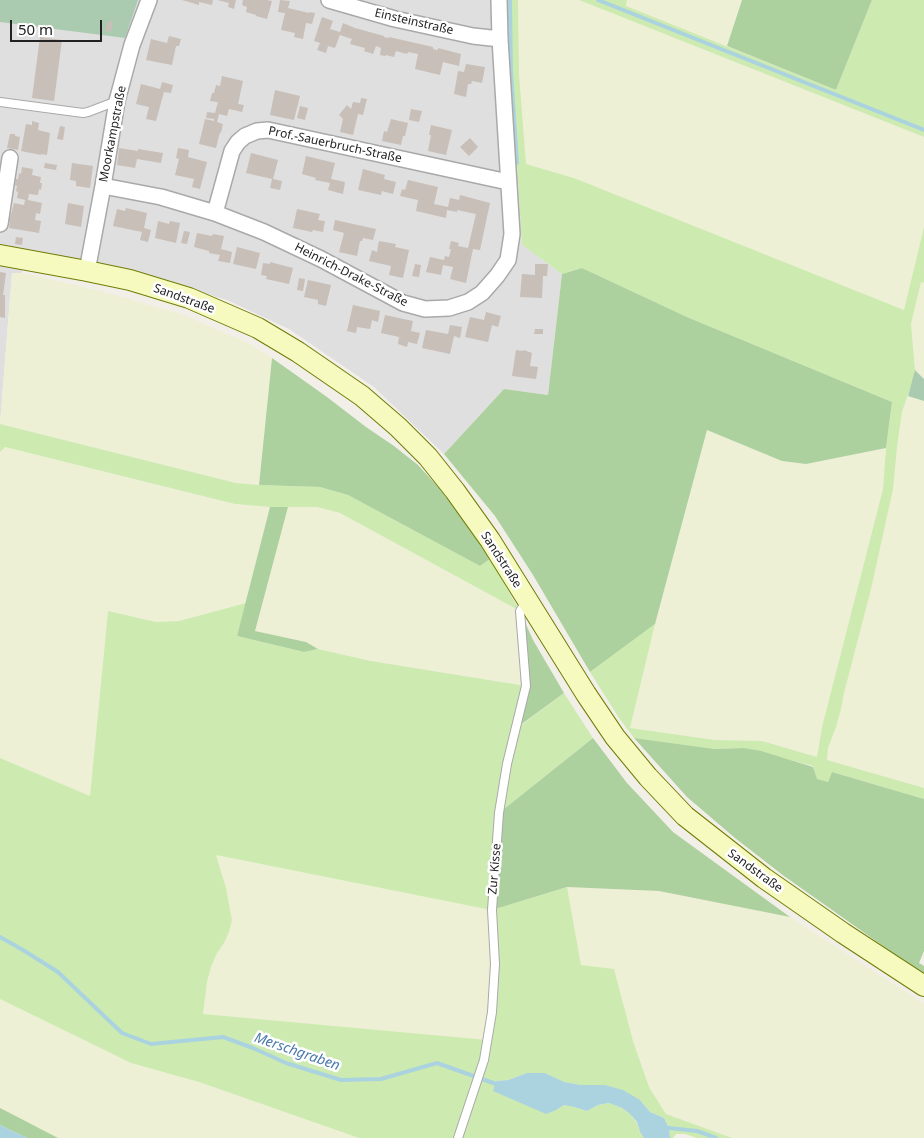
<!DOCTYPE html>
<meta charset="utf-8">
<style>
body{margin:0}
#map{position:relative;width:924px;height:1138px;overflow:hidden;background:#f2efe9;font-family:"Noto Sans",sans-serif}
canvas{display:block}
.scale{position:absolute;left:10px;top:20px;width:92px;height:22px;box-sizing:border-box;border:2px solid #222;border-top:0;padding-left:6px;font-size:15px;line-height:18px;white-space:nowrap;color:#222;-webkit-text-stroke:4px #fff;paint-order:stroke}
</style>
<div id="map">
<canvas width="924" height="1138"></canvas>
<div class="scale">50 m</div>
</div>
<script>
const ctx = document.querySelector('canvas').getContext('2d');
ctx.lineJoin = 'round';
function paint(path, color) {
  ctx.fillStyle = color;
  ctx.fill(path, 'evenodd');
}
function shape(rows) {
  const path = new Path2D();
  for (const r of rows) {
    path.moveTo(r[0], r[1]);
    for (let i = 2; i < r.length; i += 2) path.lineTo(r[i], r[i + 1]);
  }
  return path;
}
function trace(path, color, width, dash) {
  ctx.strokeStyle = color;
  ctx.lineWidth = width;
  ctx.lineCap = dash ? 'butt' : 'round';
  ctx.setLineDash(dash || []);
  ctx.stroke(path);
}
function write(font, color, halo, rows, align = 'center') {
  ctx.font = font + ' "Noto Sans",sans-serif';
  ctx.lineWidth = 5;
  ctx.setLineDash([]);
  ctx.textBaseline = 'middle';
  ctx.strokeStyle = halo;
  ctx.fillStyle = color;
  for (const [text, x, y, turn = 0] of rows) {
    ctx.save();
    ctx.translate(x, y);
    ctx.rotate((+turn || 0) * Math.PI / 180);
    ctx.textAlign = isNaN(turn) ? turn : align;
    if (halo) ctx.strokeText(text, 0, 0);
    ctx.fillText(text, 0, 0);
    ctx.restore();
  }
}
paint(shape([
 [0,0,510,0,511,73,522,245,562,274,548,395,504,389,444,454,374,387,289,329,227,300,116,267,25,250,22,273,12,273,0,424]
]), '#e0dfdf');
paint(shape([
 [518,0,579,0,924,137,924,227,904,310,574,178,526,164,519,73],
 [627,0,742,0,727,46,626,6],
 [12,273,22,273,101,291,184,315,250,344,272,358,259,485,236,483,0,424],
 [921,282,924,283,924,379,915,370,911,332,911,324],
 [908,396,924,401,924,788,827,760,828,748,836,727,841,709,844,693,852,657,897,447,902,412],
 [707,430,782,461,806,464,886,448,883,489,822,727,817,757,762,741,715,740,630,728,655,624],
 [5,447,235,504,270,507,246,603,179,621,156,622,108,611,90,796,0,758,0,452],
 [288,507,317,507,340,513,520,611,526,686,371,661,318,649,306,642,255,631],
 [215,855,492,910,495,964,487,1041,202,1014,207,982,211,967,217,953,224,943,229,932,232,920,220,866],
 [567,887,659,891,790,917,924,1004,924,1138,732,1138,666,1114,649,1087,633,1041,581,965],
 [0,999,131,1063,199,1082,359,1138,58,1138,0,1108]
]), '#eef0d5');
paint(shape([
 [510,0,518,0,519,73,526,164,574,178,904,310,924,227,924,283,921,282,911,324,915,370,914,377,902,412,897,447,893,489,871,589,844,693,841,709,836,727,828,748,827,760,924,788,924,799,832,772,828,782,816,779,813,766,744,748,715,749,634,738,619,718,590,672,655,624,630,728,715,740,762,741,817,757,822,727,883,489,886,448,892,402,687,317,582,268,562,274,522,245,511,73],
 [579,0,627,0,626,6,836,90,872,0,924,0,924,137],
 [0,424,236,483,259,485,320,487,348,495,480,566,490,559,520,611,340,513,317,507,270,507,235,504,5,447,0,452],
 [246,603,237,636,304,652,318,649,371,661,526,686,516,729,564,693,593,738,499,813,492,910,567,887,581,965,614,969,633,1041,649,1087,666,1114,732,1138,697,1138,685,1134,676,1134,673,1138,670,1138,669,1128,664,1118,650,1112,640,1100,581,1085,563,1082,545,1073,527,1073,508,1080,496,1081,556,1110,564,1105,574,1107,587,1111,598,1105,609,1103,622,1108,629,1113,637,1123,640,1132,644,1138,359,1138,199,1082,131,1063,0,999,0,758,90,796,108,611,156,622,179,621],
 [216,855,491,910,492,1012,487,1040,203,1014,207,982,211,967,217,953,224,943,229,932,232,920,226,888]
]), '#cdebb0');
paint(shape([
 [742,0,872,0,836,90,727,46],
 [582,268,687,317,892,402,886,448,806,464,782,461,707,430,655,624,590,672,533,575,495,516,444,454,504,389,548,395,562,274],
 [272,358,327,397,366,427,394,446,418,465,439,488,465,523,490,559,480,566,348,495,320,487,259,485],
 [270,507,288,507,255,631,306,642,318,649,304,652,237,636],
 [520,611,533,640,564,693,515,729,526,686],
 [593,738,627,783,673,832,790,917,659,891,567,887,492,910,499,813],
 [634,738,715,749,744,748,761,751,813,767,817,779,828,782,832,772,924,799,924,951,919,963,924,966,924,975,784,876,735,838,687,797],
 [0,1108,6,1111,58,1138,27,1138,0,1125]
]), '#add19e');
paint(shape([
 [0,0,138,0,125,38,0,22],
 [915,370,924,379,924,401,908,396]
]), '#aacbaf');
paint(shape([
 [527,1073,545,1073,564,1082,581,1085,605,1085,623,1090,640,1100,650,1112,664,1118,669,1128,670,1138,644,1138,640,1132,637,1122,629,1113,622,1108,609,1103,598,1105,587,1111,574,1107,564,1105,556,1110,546,1114,493,1091,496,1081,508,1080],
 [0,1125,27,1138,0,1138]
]), '#aad3df');
trace(shape([
 [510,0,511,73,517,163],
 [598,0,924,130],
 [0,937,23,950,58,972,122,1033,151,1044,223,1037,253,1048,286,1063,341,1080,381,1079,437,1063,499,1085],
 [664,1129,669,1128,697,1131,716,1138]
]), '#aad3df', 4);
paint(shape([
 [182,0,213,0,212,5,199,2,199,5],
 [217,0,236,0,234,9,228,7,229,3],
 [243,0,267,0,272,1,267,19,256,16,256,15,246,12,247,7,242,5],
 [280,0,290,1,288,8,309,13,309,12,315,13,312,24,306,23,303,39,294,37,295,33,281,30,285,13,278,12],
 [322,17,333,21,330,29,340,32,343,23,355,28,384,36,384,37,389,38,389,37,433,47,433,49,438,50,438,48,461,54,459,66,443,62,440,75,415,69,418,54,408,52,407,54,396,51,394,57,386,55,385,56,380,55,381,48,376,46,373,54,364,51,365,48,350,44,352,39,340,35,335,48,328,46,326,53,317,50,320,43,314,41],
 [108,21,113,22,111,32,105,31],
 [169,36,181,39,179,46,176,46,172,65,146,60,151,39,167,43],
 [40,37,62,40,54,101,32,98],
 [466,64,485,67,482,83,472,81,471,84,468,84,466,97,454,94,458,71,464,72],
 [222,76,243,81,238,104,244,105,242,112,229,109,227,116,219,114,217,122,223,124,221,133,220,132,216,148,199,144,205,119,214,121,214,119,206,118,207,112,215,113,218,102,210,101,212,93,214,93,216,85,220,86],
 [162,82,173,85,171,93,164,92,156,121,146,119,149,107,136,104,141,84,160,89],
 [275,90,300,96,294,120,270,115],
 [361,98,367,99,363,115,358,114,353,135,340,132,343,119,339,115,347,105,351,109,353,102,360,103],
 [300,106,308,108,305,120,297,118],
 [411,109,422,111,419,122,409,120],
 [391,119,408,123,405,136,403,136,401,145,382,141,384,131,387,132],
 [32,121,39,123,38,130,50,133,47,155,41,154,41,155,21,151,26,124,32,125],
 [431,125,452,130,446,155,428,151,431,135,429,135],
 [60,126,65,127,63,140,57,139],
 [10,134,15,134,15,136,20,137,18,150,7,148],
 [470,138,478,147,469,156,460,147],
 [119,148,138,151,138,149,163,153,161,163,137,159,135,168,117,165],
 [178,148,189,150,188,157,207,162,200,189,192,187,194,179,175,175,179,159,176,158],
 [251,153,278,160,273,179,282,181,280,190,270,188,272,179,246,173],
 [306,156,335,163,331,179,345,182,343,194,328,190,330,183,315,180,316,178,302,174],
 [45,163,57,165,56,170,44,168],
 [72,163,93,166,90,188,76,186,76,181,70,180],
 [22,167,33,169,32,175,41,177,40,183,42,183,41,190,39,189,38,195,29,194,28,200,42,203,40,214,36,213,35,220,41,221,39,233,9,228,10,222,9,222,14,203,24,205,25,200,17,198,18,192,16,191,17,186,15,185,16,179,18,179,19,173,21,174],
 [363,169,385,175,384,179,396,182,393,194,382,191,381,195,358,190],
 [408,180,438,187,434,204,448,207,450,198,459,200,460,195,490,203,480,250,473,249,466,283,450,279,453,267,443,265,441,275,426,272,430,257,444,260,445,256,449,257,451,249,449,249,451,241,459,243,458,246,468,248,476,214,457,210,457,212,447,210,446,218,416,211,418,200,400,196,402,189,405,190],
 [68,203,84,206,81,227,65,224],
 [126,208,147,213,144,228,151,230,148,242,140,240,142,232,113,226,117,209,125,211],
 [297,209,320,214,318,220,325,221,323,232,313,230,312,232,293,228],
 [335,220,376,229,373,240,363,238,362,241,360,241,357,256,339,252,344,233,333,230],
 [158,221,169,224,170,221,180,223,176,243,155,238],
 [184,231,190,232,187,244,181,243],
 [197,233,212,236,213,234,224,236,221,249,232,252,230,263,218,261,220,255,209,253,209,251,194,247],
 [16,237,23,238,22,245,15,244],
 [379,241,396,244,395,247,409,250,403,278,389,275,391,266,369,261,372,250,377,252],
 [237,247,260,253,256,269,233,264],
 [270,262,293,268,289,284,266,279,267,276,261,275,263,263,270,264],
 [415,264,421,265,419,277,412,276],
 [535,264,548,264,547,276,543,276,542,298,520,297,522,274,535,275],
 [0,272,6,273,3,295,5,295,5,318,0,317],
 [299,278,305,279,303,291,297,290],
 [308,280,331,285,326,306,318,304,318,300,304,297],
 [353,305,380,311,378,322,372,320,370,329,357,327,356,333,347,331],
 [486,312,501,316,498,327,492,325,488,342,465,337,470,317,484,320],
 [385,315,413,321,411,331,420,333,417,344,408,342,407,347,398,344,399,337,381,333],
 [450,325,462,327,460,338,454,336,450,354,422,348,426,330,448,334],
 [535,329,543,329,543,334,534,334],
 [516,350,522,351,524,350,532,353,530,366,538,367,536,379,512,376]
]), '#c7bfb8');
const service = shape([
 [0,102,83,113,88,112,117,101],
 [458,1138,484,1060,492,1012,495,964,492,910,499,813,507,764,526,686,520,611,526,601]
]);
const minor = shape([
 [329,0,395,19,473,36,500,39],
 [103,186,161,197,215,213,264,232,321,259,403,303,425,309,449,308,468,302,482,293,497,276,508,260,512,234,500,39,499,0],
 [215,213,232,151,238,142,245,136,257,131,268,130,508,182],
 [0,224,10,158],
 [87,271,103,186,117,101,132,45,149,0]
]);
const secondary = shape([
 [0,255,87,271,130,280,189,298,258,328,298,352,362,396,398,427,428,457,455,491,490,540,586,694,615,737,648,777,685,816,764,878,843,933,924,986]
]);
trace(service, '#a9a9a9', 10);
trace(minor, '#a9a9a9', 18);
trace(secondary, '#707d05', 22);
trace(service, '#fff', 8);
trace(minor, '#fff', 15);
trace(secondary, '#f7fabf', 20);
write('12px', '#222', '#fff', [
 ["Einsteinstraße",414,22,13],
 ["Moorkampstraße",113,134,-79],
 ["Prof.-Sauerbruch-Straße",335,145,12],
 ["Heinrich-Drake-Straße",351,275,27],
 ["Sandstraße",184,299,20],
 ["Sandstraße",501,560,57],
 ["Zur Kisse",495,869,-85],
 ["Sandstraße",755,871,36]
]);
write('italic 14px', '#4a7aab', '#fff', [
 ["Merschgraben",297,1052,19]
]);
</script>
